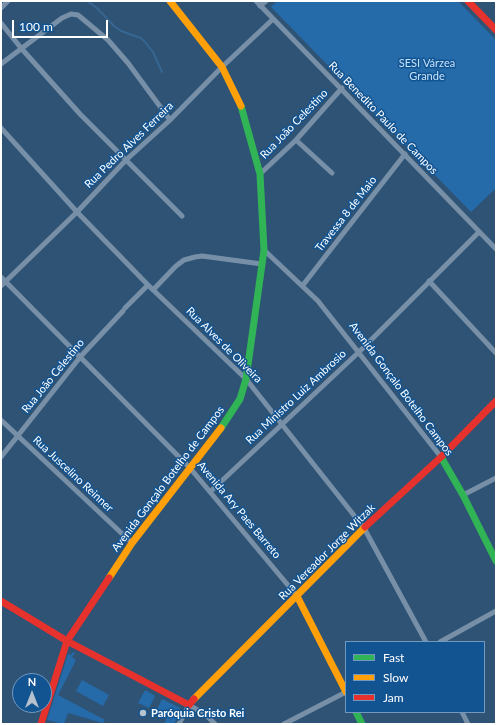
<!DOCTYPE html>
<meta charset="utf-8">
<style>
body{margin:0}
#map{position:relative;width:497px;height:725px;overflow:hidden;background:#2f5375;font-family:Lato,sans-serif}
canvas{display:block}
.frame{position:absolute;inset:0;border:2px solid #fff;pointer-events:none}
.legend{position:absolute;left:345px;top:641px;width:140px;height:72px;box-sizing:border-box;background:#125492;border:1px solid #7198be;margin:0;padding:5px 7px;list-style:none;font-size:12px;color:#fff}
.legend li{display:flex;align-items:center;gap:8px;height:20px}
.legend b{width:20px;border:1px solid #7198be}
.north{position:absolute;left:12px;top:673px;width:40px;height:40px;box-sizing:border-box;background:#125492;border:1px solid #7198be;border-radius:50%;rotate:0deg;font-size:11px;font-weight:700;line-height:16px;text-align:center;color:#fff}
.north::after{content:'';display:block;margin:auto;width:14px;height:18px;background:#b6c3cf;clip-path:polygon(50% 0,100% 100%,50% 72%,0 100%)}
.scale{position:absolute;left:12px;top:20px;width:96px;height:18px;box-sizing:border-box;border:2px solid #fff;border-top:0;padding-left:5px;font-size:12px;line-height:14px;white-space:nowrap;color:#fff;-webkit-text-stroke:3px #125492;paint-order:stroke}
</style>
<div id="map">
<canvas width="497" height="725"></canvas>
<div class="frame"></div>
<ul class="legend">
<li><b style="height:5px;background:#30b455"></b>Fast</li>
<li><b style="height:5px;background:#ff9f0a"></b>Slow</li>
<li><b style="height:5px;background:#e5322d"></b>Jam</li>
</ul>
<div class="north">N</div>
<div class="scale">100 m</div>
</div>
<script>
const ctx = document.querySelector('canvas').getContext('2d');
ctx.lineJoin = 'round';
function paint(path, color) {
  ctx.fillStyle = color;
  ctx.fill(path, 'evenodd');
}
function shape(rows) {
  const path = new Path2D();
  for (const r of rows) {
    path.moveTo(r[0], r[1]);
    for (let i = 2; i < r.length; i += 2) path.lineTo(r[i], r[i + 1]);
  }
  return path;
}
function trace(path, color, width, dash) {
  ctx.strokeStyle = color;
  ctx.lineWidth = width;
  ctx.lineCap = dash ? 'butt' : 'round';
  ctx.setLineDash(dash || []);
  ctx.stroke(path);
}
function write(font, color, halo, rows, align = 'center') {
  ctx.font = font + ' Lato,sans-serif';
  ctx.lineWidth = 3;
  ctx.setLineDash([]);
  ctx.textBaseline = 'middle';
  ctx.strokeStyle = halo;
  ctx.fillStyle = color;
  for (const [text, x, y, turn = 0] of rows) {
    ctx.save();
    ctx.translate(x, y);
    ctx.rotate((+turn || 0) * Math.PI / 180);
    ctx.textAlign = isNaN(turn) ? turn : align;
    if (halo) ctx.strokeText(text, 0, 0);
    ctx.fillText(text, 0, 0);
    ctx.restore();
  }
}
paint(shape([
 [277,1,458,1,496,40,496,188,471,212,271,7],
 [73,652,75,653,72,657,76,660,75,662,58,695,105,720,103,723,68,713,64,724,47,720,68,654,71,655],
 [82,680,109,695,103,706,76,691],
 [145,690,155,696,149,708,138,703],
 [162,699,180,708,181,711,174,724,164,724,167,717,156,712]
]), '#256aa9');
trace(shape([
 [87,1,97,8,114,26,121,31,141,38,145,42,153,52,162,72]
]), '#376692', 2);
trace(shape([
 [256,1,496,249],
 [260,6,266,1],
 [1,8,8,1],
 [1,23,21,48,80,114,182,216],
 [1,64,62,18,71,14,78,15,108,40,128,63,170,120],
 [1,128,77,212,148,285,246,379,364,528,426,642],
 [296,140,332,173],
 [260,174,296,140,342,88],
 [264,250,318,301,441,457],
 [1,277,190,468,297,596],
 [429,281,496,353],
 [303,285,405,154],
 [1,286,77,212,126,160,170,120,222,67,272,20],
 [153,290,176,266,184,260,195,257,202,256,262,264],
 [125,308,148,285],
 [1,420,132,543],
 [1,457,81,356,123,311],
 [211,491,360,351,479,232],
 [463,495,496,478],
 [440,642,496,611],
 [462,712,468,724],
 [179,724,189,705,206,715,215,724],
 [284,724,346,692]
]), '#7790a8', 5);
trace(shape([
 [221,428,240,399,246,379,264,250,260,174,241,106],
 [441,457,463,495,496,561],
 [356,712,362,724]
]), '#30b455', 7);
trace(shape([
 [170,1,222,67,241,106],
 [109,578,132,543,221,428],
 [297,596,346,692],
 [194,699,365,527]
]), '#ff9f0a', 7);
trace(shape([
 [468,1,496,30],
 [365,527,441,457,496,401],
 [1,601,67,641,189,705,194,699],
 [41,724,67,641,109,578]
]), '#e5322d', 7);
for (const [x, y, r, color] of [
 [143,713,4,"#b6c3cf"]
]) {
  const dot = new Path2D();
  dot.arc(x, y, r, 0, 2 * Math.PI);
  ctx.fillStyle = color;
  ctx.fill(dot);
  trace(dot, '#125492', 1.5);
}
write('11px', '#c6e3fd', '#125492', [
 ["SESI Várzea",427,63],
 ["Grande",427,76]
]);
write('11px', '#fff', '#125492', [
 ["Rua Benedito Paulo de Campos",383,118,46],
 ["Rua João Celestino",294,124,-46],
 ["Rua Pedro Alves Ferreira",129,145,-44],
 ["Travessa 8 de Maio",346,214,-52],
 ["Rua Alves de Oliveira",224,345,45],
 ["Rua João Celestino",53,376,-51],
 ["Avenida Gonçalo Botelho Campos",401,389,53],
 ["Rua Ministro Luiz Ambrosio",296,397,-43],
 ["Rua Juscelino Reinner",73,474,43],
 ["Avenida Gonçalo Botelho de Campos",168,479,-53],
 ["Avenida Ary Paes Barreto",239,510,50],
 ["Rua Vereador Jorge Witzak",327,552,-45]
]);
write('bold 11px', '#fff', '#125492', [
 ["Paróquia Cristo Rei",151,713]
], 'left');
</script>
